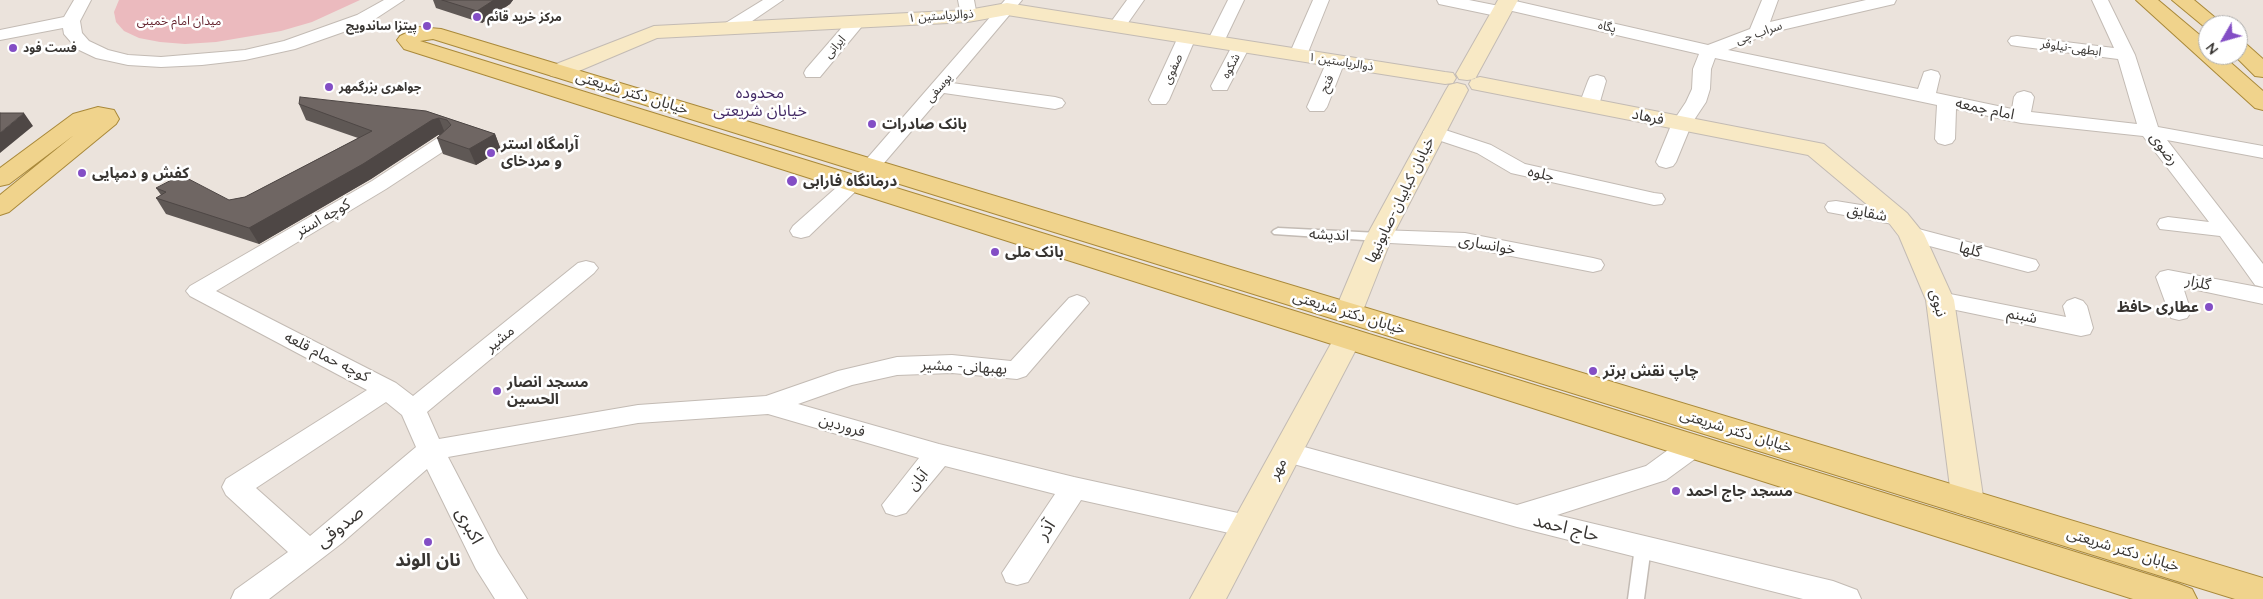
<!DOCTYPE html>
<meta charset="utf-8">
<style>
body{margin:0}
#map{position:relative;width:2263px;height:599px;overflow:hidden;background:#ebe3dc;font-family:Quicksand,sans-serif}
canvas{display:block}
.north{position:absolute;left:2198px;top:15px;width:50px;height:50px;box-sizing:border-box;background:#fff;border:1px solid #afaead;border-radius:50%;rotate:232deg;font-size:14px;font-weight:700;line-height:20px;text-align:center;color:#383532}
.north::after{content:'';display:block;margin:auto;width:18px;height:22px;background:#834ec5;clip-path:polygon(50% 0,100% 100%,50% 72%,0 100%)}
</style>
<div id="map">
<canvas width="2263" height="599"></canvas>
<div class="north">N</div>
</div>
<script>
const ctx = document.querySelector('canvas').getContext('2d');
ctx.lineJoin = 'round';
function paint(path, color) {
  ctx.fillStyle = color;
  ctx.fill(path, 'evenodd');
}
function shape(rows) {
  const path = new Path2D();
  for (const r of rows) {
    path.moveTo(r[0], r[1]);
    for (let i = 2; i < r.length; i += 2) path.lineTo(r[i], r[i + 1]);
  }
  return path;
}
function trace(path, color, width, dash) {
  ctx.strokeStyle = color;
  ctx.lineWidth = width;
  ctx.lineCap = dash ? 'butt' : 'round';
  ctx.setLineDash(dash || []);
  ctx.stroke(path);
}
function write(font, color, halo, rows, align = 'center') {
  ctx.font = font + ' Quicksand,"Noto Sans Arabic",sans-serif';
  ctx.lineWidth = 5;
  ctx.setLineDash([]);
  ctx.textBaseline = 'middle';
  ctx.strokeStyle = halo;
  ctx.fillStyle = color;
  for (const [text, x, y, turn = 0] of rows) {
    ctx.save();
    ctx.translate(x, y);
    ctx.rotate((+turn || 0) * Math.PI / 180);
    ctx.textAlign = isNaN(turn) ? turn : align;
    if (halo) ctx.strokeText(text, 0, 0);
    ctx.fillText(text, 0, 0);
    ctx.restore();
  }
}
paint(shape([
 [119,0,360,0,312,22,281,31,216,42,185,44,160,42,139,38,124,31,116,22,114,12]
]), '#ebbabe');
const lane = shape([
 [1278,228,1379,233,1385,237,1379,241,1274,234,1272,232,1274,230,1278,228],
 [1643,541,1648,543,1651,547,1644,599,1628,599,1635,547,1638,543,1643,541]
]);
const street = shape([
 [74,0,91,0,80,21,82,33,89,41,108,50,128,55,161,57,245,50,284,41,357,15,384,0,404,0,369,23,295,49,245,60,202,65,161,67,128,65,96,58,77,49,64,34,63,28,0,40,0,30,64,17,74,0],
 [763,0,783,0,736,32,724,32,721,28,724,24,763,0],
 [958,0,974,0,977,16,974,20,962,20,958,0],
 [1005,0,1022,0,952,83,1055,97,1062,99,1065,103,1062,107,1055,109,944,93,878,170,871,172,864,170,861,166,864,162,1005,0],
 [1127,0,1144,0,1123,30,1111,30,1108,26,1127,0],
 [1228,0,1244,0,1222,46,1210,46,1207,42,1228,0],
 [1313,0,1329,0,1307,55,1304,59,1292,59,1289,55,1313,0],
 [1437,0,1469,0,1499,6,1498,4,1500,0,1511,0,1708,45,1750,29,1762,0,1778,0,1770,22,1866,0,1896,0,1894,4,1773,32,1728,50,1918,89,1924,72,1931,70,1938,72,1940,76,1936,93,2012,109,2014,97,2017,93,2024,91,2031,93,2034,97,2031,112,2137,124,2118,59,2017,46,2011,45,2008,41,2011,37,2017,36,2114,48,2092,0,2108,0,2135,55,2158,127,2263,146,2263,158,2167,140,2263,264,2263,287,2255,285,2220,236,2160,229,2157,224,2160,219,2168,217,2209,222,2143,136,2021,123,1956,109,1955,139,1952,143,1945,145,1938,143,1935,139,1937,105,1715,58,1711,69,1710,89,1706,102,1692,123,1676,162,1673,166,1666,168,1659,166,1656,162,1672,123,1686,102,1692,89,1693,69,1699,54,1508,10,1510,12,1507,16,1501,17,1439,4,1437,0],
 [857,16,863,17,866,21,863,25,820,77,806,77,804,73,806,69,851,17,857,16],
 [1187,32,1193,33,1196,37,1169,100,1166,104,1152,104,1149,100,1178,37,1181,33,1187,32],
 [1241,41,1247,42,1250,46,1229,86,1227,90,1213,90,1211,86,1232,46,1235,42,1241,41],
 [1336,56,1342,57,1345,61,1327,107,1324,111,1310,111,1307,107,1327,61,1330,57,1336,56],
 [1597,75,1604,77,1606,81,1599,105,1596,109,1582,109,1579,105,1588,81,1590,77,1597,75],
 [1433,126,1491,145,1525,164,1654,193,1662,194,1665,199,1662,204,1654,205,1511,173,1477,153,1426,136,1423,132,1426,128,1433,126],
 [446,135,453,137,456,141,453,145,386,189,216,291,396,383,413,396,578,263,586,261,594,263,598,268,594,273,427,412,439,439,638,405,766,396,838,371,897,357,952,355,1011,361,1069,298,1077,295,1085,298,1089,303,1026,376,1017,379,952,373,897,375,852,385,798,404,939,444,1074,477,1247,515,1257,518,1261,526,1257,534,1247,537,1081,500,1028,582,1017,585,1006,582,1002,573,1055,494,945,466,906,513,896,516,886,513,882,505,919,458,768,414,638,423,448,457,498,553,527,599,495,599,476,569,427,469,342,543,269,599,231,599,235,590,288,552,226,495,222,487,226,479,367,390,190,296,186,291,190,286,372,181,439,137,446,135],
 [386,402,402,415,416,447,310,536,256,488,386,402],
 [853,177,860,179,864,183,860,187,809,236,801,238,793,236,790,231,793,226,846,179,853,177],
 [1836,201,1898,211,1906,213,1909,218,1906,223,1898,225,1828,212,1825,207,1828,202,1836,201],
 [1911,227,2036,260,2039,265,2036,270,2028,272,1903,239,1900,234,1903,229,1911,227],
 [1379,230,1465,233,1593,258,1601,260,1604,265,1601,270,1593,272,1465,247,1371,242,1368,237,1371,232,1379,230],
 [2168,270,2263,288,2263,304,2183,287,2191,312,2187,318,2179,320,2171,318,2156,277,2160,272,2168,270],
 [1940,292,2066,317,2063,306,2067,301,2075,298,2083,301,2087,306,2093,328,2090,334,2081,336,1932,305,1928,300,1932,295,1940,292],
 [1693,436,1703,439,1707,446,1703,453,1666,480,1557,515,1833,581,1857,590,1861,599,1803,599,1517,527,1276,459,1272,452,1276,445,1286,442,1517,505,1646,466,1683,439,1693,436]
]);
const secondary = shape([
 [1498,0,1518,0,1475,79,1467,80,1459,79,1456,74,1498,0],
 [1007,3,1445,72,1453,73,1456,78,1453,83,1445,84,1007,15,968,22,657,38,567,76,559,77,551,76,548,71,551,66,654,26,968,10,1007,3],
 [1480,77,1824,144,1907,213,1924,234,1954,300,1984,503,1980,512,1968,516,1956,512,1952,503,1926,300,1899,236,1889,223,1808,155,1472,89,1469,84,1472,79,1480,77],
 [1457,83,1465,85,1468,90,1392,237,1362,313,1358,319,1348,322,1338,319,1334,313,1366,237,1446,90,1449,85,1457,83],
 [1348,328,1358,331,1362,338,1226,599,1190,599,1334,338,1338,331,1348,328]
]);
const primary = shape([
 [2136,0,2158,0,2208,42,2208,55,2222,55,2263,91,2263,110,2255,108,2136,0],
 [2172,0,2194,0,2224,25,2208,25,2207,29,2172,0],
 [419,27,441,29,2263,578,2263,599,2235,599,433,39,420,41,2179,584,2192,589,2197,599,2133,599,404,49,397,40,400,36,419,27],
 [2238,41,2245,43,2263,59,2263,77,2255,76,2234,55,2238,55,2238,41],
 [98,107,114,110,119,119,116,124,9,212,0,215,0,195,74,135,9,184,0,186,0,168,73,114,98,107]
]);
trace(lane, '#c3bbb4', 3);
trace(street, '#c3bbb4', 2);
trace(secondary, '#c3bbb4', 2);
trace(primary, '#a9893a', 2);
paint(lane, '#fff');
paint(street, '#fff');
paint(secondary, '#f8e9c5');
paint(primary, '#f0d38c');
paint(shape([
 [433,0,513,0,510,4,482,23,436,8],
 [299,104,426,111,495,134,501,150,476,165,443,154,437,138,441,135,438,135,371,179,259,244,166,214,156,198,161,195,156,188,229,200,245,197,358,138,306,120]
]), '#5f5855');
paint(shape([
 [494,0,513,0,510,4,482,23,477,11],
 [24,113,33,126,0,153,0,133],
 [439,118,445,133,438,135,371,179,259,244,249,228,432,120],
 [495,134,501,150,476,165,469,149]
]), '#4e4745');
const building = shape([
 [442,0,494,0,477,11,442,0],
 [300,97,426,111,495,134,469,149,437,138,451,125,447,120,439,118,432,120,363,164,249,228,156,198,166,192,156,188,181,175,229,200,245,197,372,131,299,104,300,97],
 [0,113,24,113,0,133,0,113]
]);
paint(building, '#6f6663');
trace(building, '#4e4745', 1);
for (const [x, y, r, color] of [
 [477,17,5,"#834ec5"],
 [427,26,5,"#834ec5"],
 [13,48,5,"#834ec5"],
 [329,87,5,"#834ec5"],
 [872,124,5,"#834ec5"],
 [491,153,5,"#834ec5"],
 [82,173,5,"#834ec5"],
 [792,181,6,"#834ec5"],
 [995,252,5,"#834ec5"],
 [2209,307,5,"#834ec5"],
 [1593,371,5,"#834ec5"],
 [497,391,5,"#834ec5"],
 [1676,491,5,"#834ec5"],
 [428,542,5,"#834ec5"]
]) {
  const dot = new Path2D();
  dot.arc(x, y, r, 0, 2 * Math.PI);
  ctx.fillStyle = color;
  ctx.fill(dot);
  trace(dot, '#fff', 2);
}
write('12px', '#383532', '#fff', [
 ["ذوالریاستین ۱",941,16,-4],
 ["پگاه",1607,27,13],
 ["سراب چی",1759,33,-19],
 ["ایرانی",835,47,-49],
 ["ابطهی-نیلوفر",2071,48,8],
 ["ذوالریاستین ۱",1341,62,9],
 ["شکوه",1231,66,-62],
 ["صفوی",1173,69,-66],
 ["فتح",1327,84,-67],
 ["یوسفی",939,88,-49]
]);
write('bold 12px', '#383532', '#fff', [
 ["مرکز خرید قائم",487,17],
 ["پیتزا ساندویچ",417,26,"right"],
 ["فست فود",23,48],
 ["جواهری بزرگمهر",339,87]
], 'left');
write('12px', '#64222d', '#fff', [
 ["میدان امام خمینی",179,21]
]);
write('15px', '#383532', '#fff', [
 ["خیابان دکتر شریعتی",632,93,17],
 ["امام جمعه",1985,109,12],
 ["فرهاد",1648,117,11],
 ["رضوی",2164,149,53],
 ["جلوه",1541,174,13],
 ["خیابان کبابیان-صابونیها",1400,200,-64],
 ["شقایق",1867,213,10],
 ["کوچه استر",323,218,-30],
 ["اندیشه",1329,235,3],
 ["خوانساری",1487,245,10],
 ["گلها",1970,250,15],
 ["گلزار",2198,283,12],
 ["نبوی",1938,303,75],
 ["خیابان دکتر شریعتی",1349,313,17],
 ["شبنم",2022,316,11],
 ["مشیر",500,339,-39],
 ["کوچه حمام قلعه",327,357,27],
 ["بهبهانی- مشیر",964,367,3],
 ["فروردین",842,426,16],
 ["خیابان دکتر شریعتی",1736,431,17],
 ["مهر",1278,469,-62],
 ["آبان",918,480,-50],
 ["خیابان دکتر شریعتی",2123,550,17]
]);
write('bold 15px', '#383532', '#fff', [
 ["بانک صادرات",882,124],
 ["آرامگاه استر",501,144],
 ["و مردخای",501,161],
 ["کفش و دمپایی",92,173],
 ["درمانگاه فارابی",803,181],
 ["بانک ملی",1005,252],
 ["عطاری حافظ",2199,307,"right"],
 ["چاپ نقش برتر",1603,371],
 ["مسجد انصار",507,382],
 ["الحسین",507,399],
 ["مسجد جاج احمد",1686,491]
], 'left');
write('16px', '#452c67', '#fff', [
 ["محدوده",760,93],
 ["خیابان شریعتی",760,111]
]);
write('18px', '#383532', '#fff', [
 ["اکبری",469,526,62],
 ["صدوقی",340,527,-39],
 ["حاج احمد",1566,528,14],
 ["آذر",1046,530,-56]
]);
write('bold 18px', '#383532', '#fff', [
 ["نان الوند",428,561]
]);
</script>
